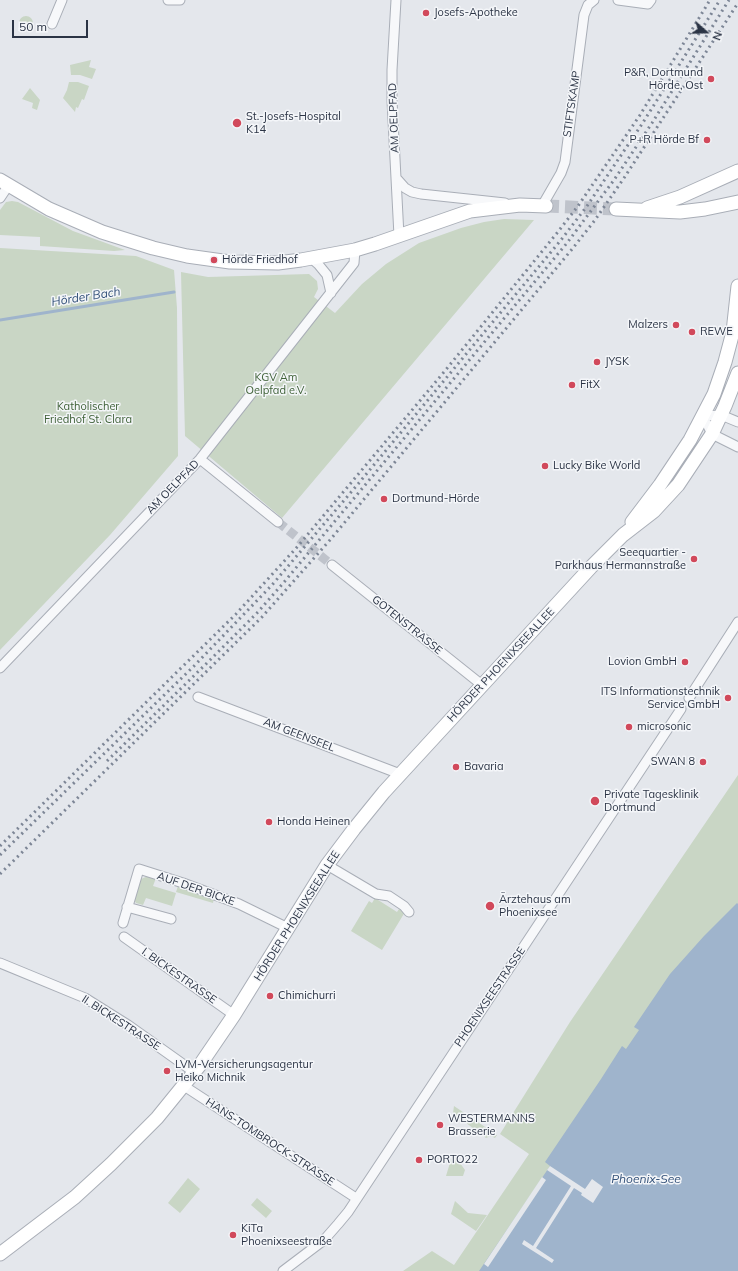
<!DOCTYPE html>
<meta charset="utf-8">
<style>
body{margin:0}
#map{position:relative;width:738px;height:1271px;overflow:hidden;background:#e4e7ec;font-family:Mulish,sans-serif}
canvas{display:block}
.north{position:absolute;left:686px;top:12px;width:40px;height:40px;-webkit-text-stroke:3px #f4f6f9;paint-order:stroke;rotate:110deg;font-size:11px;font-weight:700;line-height:16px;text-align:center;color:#2b3445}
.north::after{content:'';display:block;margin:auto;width:14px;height:18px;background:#2b3445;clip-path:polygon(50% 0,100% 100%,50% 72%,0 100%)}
.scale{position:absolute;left:12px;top:20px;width:76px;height:18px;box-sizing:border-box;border:2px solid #2b3445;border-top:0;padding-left:5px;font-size:12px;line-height:14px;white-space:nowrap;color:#2b3445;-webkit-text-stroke:3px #f4f6f9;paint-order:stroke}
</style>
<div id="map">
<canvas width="738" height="1271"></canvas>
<div class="north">N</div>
<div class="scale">50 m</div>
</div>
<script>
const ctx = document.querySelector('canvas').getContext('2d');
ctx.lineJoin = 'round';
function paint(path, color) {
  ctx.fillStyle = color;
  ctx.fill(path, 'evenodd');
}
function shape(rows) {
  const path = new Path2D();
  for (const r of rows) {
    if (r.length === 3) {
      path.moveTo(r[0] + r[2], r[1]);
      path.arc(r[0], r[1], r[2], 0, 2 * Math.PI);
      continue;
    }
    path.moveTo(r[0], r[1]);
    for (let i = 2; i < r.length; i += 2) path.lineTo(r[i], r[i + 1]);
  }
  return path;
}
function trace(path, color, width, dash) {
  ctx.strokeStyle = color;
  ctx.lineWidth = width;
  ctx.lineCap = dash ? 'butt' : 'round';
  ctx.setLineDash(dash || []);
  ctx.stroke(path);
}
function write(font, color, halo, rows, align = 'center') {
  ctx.font = font + ' Mulish,sans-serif';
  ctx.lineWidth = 3;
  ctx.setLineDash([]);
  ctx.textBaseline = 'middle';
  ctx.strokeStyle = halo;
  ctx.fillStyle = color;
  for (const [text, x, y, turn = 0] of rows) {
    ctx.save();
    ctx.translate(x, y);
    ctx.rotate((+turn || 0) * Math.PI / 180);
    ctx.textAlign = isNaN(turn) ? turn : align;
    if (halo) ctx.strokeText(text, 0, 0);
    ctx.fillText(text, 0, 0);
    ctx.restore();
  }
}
paint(shape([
 [26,23,7],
 [91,60,89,67,96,69,92,79,80,75,71,75,70,65],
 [69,82,78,82,89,86,84,100,82,99,78,108,76,107,75,112,63,98,67,90],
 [30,88,40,100,37,110,32,108,33,103,22,99],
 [12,201,18,202,73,231,125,250,114,251,40,246,40,237,0,235,0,210,6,202],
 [504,219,534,220,282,518,185,436,181,272,208,277,309,274,317,281,318,289,314,297,335,313,362,284,386,264,419,243,461,228,484,222],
 [0,248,136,256,174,270,177,308,178,456,110,535,0,650],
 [738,775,738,1271,403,1271,432,1251,454,1265,529,1154,500,1134,570,1022],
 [148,876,156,878,153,886,176,893,172,906,146,898,143,905,136,903,134,900,137,886,138,887,141,879],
 [178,886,179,886,214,898,213,903,176,892],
 [375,898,397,912,399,909,405,912,382,950,351,931,369,901,372,903],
 [454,1106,497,1135,495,1138,491,1136,486,1138,453,1113],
 [452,1156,455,1156,465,1170,463,1176,446,1176],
 [188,1178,200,1189,180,1213,168,1203],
 [257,1198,272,1211,266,1218,251,1205],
 [455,1201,468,1213,487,1215,476,1231,451,1214]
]), '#c9d6c5');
paint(shape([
 [737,903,738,904,738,1271,479,1271,550,1166,545,1162,601,1079,622,1046,626,1049,639,1030,634,1027,670,974,704,936]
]), '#9fb4cc');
paint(shape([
 [550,1166,585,1189,592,1179,603,1187,593,1203,581,1195,582,1193,574,1188,536,1248,554,1260,552,1263,522,1244,524,1240,533,1246,571,1186,547,1170],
 [542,1177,546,1180,488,1267,484,1264]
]), '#e4e7ec');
trace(shape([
 [0,320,174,292]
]), '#9fb4cc', 3);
trace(shape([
 [278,522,332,565]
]), '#bfc3cb', 9, [9, 4.5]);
trace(shape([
 [546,206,616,209]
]), '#bfc3cb', 13, [13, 6]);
const minor = shape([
 [168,0,180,0],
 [396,0,392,70,392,101,399,236],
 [618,0,648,4,651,0],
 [52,24,62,0],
 [397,179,405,188,412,192,421,194,505,203],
 [0,198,8,186],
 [542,206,561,173,565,162,584,15,588,5,594,0],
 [311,258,318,264,327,275,331,293],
 [738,422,721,415,703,416,712,434,738,447],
 [200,459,278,522],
 [332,565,482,685],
 [0,668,200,459,354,263,355,250],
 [198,697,400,774],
 [689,698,738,622],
 [327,865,376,894,389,896,404,906,409,912],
 [127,907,171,919],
 [123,923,139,869,183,883,239,904,288,928],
 [124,937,234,1015],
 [0,963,85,998,128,1025,194,1072],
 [184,1086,356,1198],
 [283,1271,324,1240,338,1224,348,1212,681,709]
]);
const secondary = shape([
 [0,180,49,209,102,232,153,248,187,256,230,262,278,263,301,260,355,250,375,244,470,211,520,205,546,206],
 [647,208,680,197,738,171],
 [616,209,680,212,705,209,738,202],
 [632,522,660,485,690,440,714,394,725,362,733,332,738,286],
 [0,1254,75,1197,111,1164,157,1118,200,1065,234,1015,327,865,354,829,384,792,591,567,623,535,654,511,678,485,712,434,725,406,738,373]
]);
trace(minor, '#a9aeb7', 11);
trace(secondary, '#a9aeb7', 15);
trace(minor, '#f7f8fa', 9);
trace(secondary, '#fff', 13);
trace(shape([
 [107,761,210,660,258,612,285,581,567,243,614,180,652,123,729,0],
 [0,846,236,614,298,546,444,372,557,233,578,206,640,115,710,0],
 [0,855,194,666,272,585,358,484,561,240,587,206,642,124,720,0],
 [0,874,262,617,330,540,573,248,595,220,624,178,738,3]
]), '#7d8696', 3, [2, 4]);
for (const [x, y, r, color] of [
 [426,13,4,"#d1495b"],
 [711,79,4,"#d1495b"],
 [237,123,5,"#d1495b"],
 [707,140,4,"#d1495b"],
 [214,260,4,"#d1495b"],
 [676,325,4,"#d1495b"],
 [692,332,4,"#d1495b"],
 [597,362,4,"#d1495b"],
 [572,385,4,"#d1495b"],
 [545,466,4,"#d1495b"],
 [384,499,4,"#d1495b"],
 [694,559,4,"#d1495b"],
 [685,662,4,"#d1495b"],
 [728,698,4,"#d1495b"],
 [629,727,4,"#d1495b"],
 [703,762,4,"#d1495b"],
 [456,767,4,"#d1495b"],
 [595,801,5,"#d1495b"],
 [269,822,4,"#d1495b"],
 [490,906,5,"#d1495b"],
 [270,996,4,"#d1495b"],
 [167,1071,4,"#d1495b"],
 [440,1125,4,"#d1495b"],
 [419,1160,4,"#d1495b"],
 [233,1235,4,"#d1495b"]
]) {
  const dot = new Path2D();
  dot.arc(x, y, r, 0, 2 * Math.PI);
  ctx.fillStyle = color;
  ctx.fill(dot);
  trace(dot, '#f4f6f9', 1.5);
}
write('11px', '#2b3445', '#f4f6f9', [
 ["Josefs-Apotheke",434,13],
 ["P&R, Dortmund",703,73,"right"],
 ["Hörde, Ost",703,86,"right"],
 ["St.-Josefs-Hospital",246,117],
 ["K14",246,130],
 ["P+R Hörde Bf",699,140,"right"],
 ["Hörde Friedhof",222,260],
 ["Malzers",668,325,"right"],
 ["REWE",700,332],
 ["JYSK",605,362],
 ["FitX",580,385],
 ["Lucky Bike World",553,466],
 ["Dortmund-Hörde",392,499],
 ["Seequartier -",686,553,"right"],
 ["Parkhaus Hermannstraße",686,566,"right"],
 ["Lovion GmbH",677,662,"right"],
 ["ITS Informationstechnik",720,692,"right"],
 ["Service GmbH",720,705,"right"],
 ["microsonic",637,727],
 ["SWAN 8",695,762,"right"],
 ["Bavaria",464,767],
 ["Private Tagesklinik",604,795],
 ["Dortmund",604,808],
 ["Honda Heinen",277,822],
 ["Ärztehaus am",499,900],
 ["Phoenixsee",499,913],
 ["Chimichurri",278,996],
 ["LVM-Versicherungsagentur",175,1065],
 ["Heiko Michnik",175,1078],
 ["WESTERMANNS",448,1119],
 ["Brasserie",448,1132],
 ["PORTO22",427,1160],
 ["KiTa",241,1229],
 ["Phoenixseestraße",241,1242]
], 'left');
write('11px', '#2b3445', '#f4f6f9', [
 ["STIFTSKAMP",572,104,-82],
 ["AM OELPFAD",394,118,-92],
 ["AM OELPFAD",173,487,-46],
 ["GOTENSTRASSE",407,625,39],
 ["HÖRDER PHOENIXSEEALLEE",501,665,-47],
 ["AM GEENSEEL",299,735,21],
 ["AUF DER BICKE",196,889,19],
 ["HÖRDER PHOENIXSEEALLEE",297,916,-58],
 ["I. BICKESTRASSE",179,976,35],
 ["PHOENIXSEESTRASSE",490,997,-56],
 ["II. BICKESTRASSE",121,1023,33],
 ["HANS-TOMBROCK-STRASSE",270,1142,33]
]);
write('11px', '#3f6138', '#f4f6f9', [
 ["KGV Am",276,378],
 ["Oelpfad e.V.",276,391],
 ["Katholischer",88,407],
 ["Friedhof St. Clara",88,420]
]);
write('italic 12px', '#34527a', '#f4f6f9', [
 ["Hörder Bach",86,297,-9],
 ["Phoenix-See",646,1179]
]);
</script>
